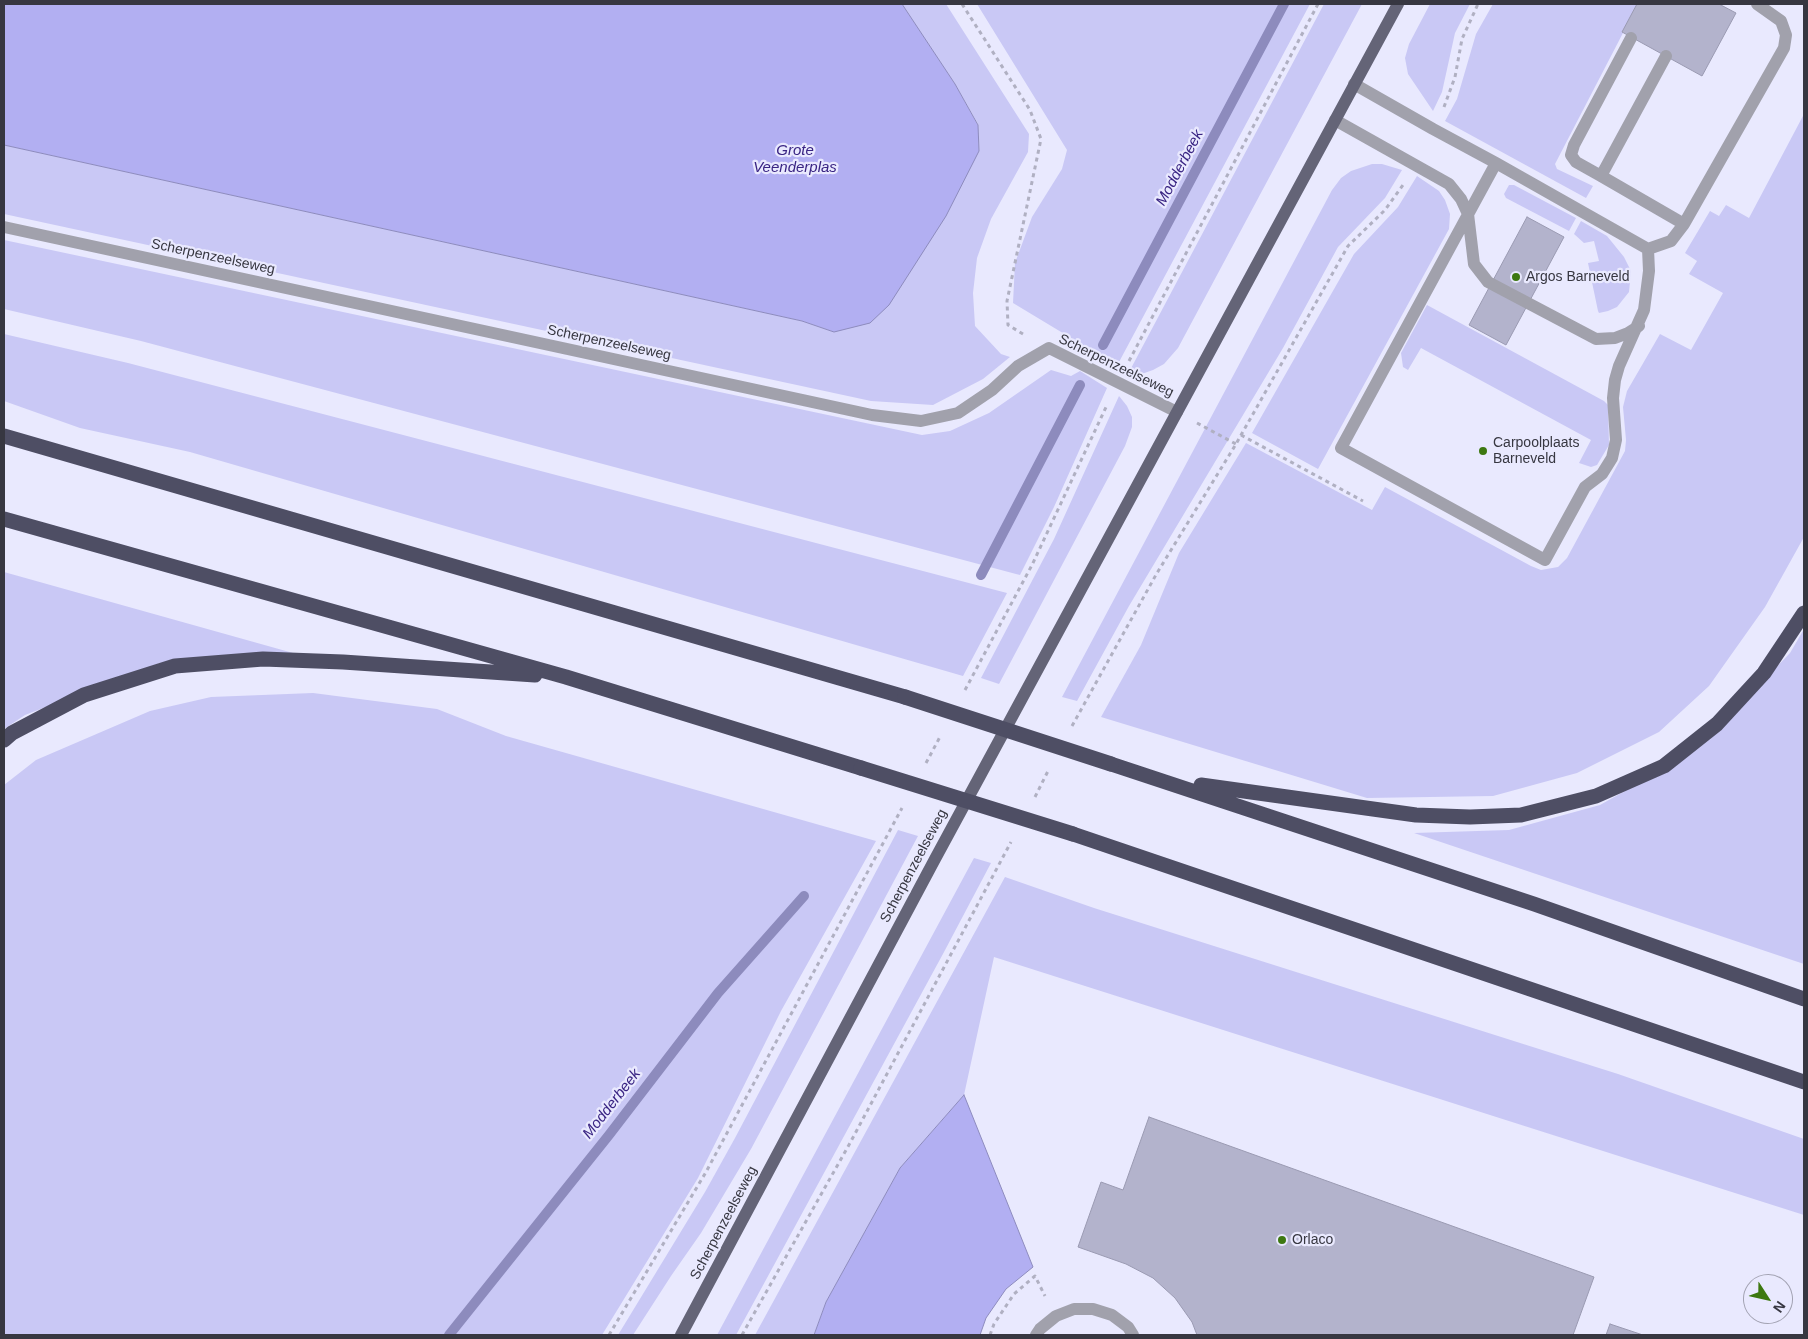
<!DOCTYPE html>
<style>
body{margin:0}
#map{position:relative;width:1808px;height:1339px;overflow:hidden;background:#e9e9fe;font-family:Arial,sans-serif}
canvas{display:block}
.frame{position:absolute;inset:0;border:5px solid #373741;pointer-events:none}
.north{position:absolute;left:1743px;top:1274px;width:50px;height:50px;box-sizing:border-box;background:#e9e9fe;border:1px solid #a2a2b2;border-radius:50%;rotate:125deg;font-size:14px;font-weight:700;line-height:20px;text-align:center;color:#373741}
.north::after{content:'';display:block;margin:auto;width:18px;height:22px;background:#3d7810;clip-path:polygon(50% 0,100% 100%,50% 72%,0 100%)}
</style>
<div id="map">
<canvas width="1808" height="1339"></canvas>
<div class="frame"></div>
<div class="north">N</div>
</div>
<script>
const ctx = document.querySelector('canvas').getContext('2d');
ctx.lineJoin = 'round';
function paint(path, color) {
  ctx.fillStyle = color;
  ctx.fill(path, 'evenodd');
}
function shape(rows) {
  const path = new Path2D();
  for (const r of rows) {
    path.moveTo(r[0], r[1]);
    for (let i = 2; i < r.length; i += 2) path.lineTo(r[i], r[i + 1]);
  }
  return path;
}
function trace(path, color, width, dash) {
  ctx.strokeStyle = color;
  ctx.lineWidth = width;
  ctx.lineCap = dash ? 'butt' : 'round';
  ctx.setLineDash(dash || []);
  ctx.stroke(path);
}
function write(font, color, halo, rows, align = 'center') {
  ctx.font = font + ' Arial,sans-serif';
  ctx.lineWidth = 4.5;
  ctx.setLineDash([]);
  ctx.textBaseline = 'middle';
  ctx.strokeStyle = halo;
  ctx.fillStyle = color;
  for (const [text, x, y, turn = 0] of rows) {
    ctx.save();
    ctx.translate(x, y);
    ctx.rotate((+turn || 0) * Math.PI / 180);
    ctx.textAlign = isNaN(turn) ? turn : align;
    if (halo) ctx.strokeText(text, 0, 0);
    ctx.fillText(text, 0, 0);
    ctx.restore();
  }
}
paint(shape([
 [902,4,946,4,1029,134,1028,152,991,219,977,258,973,293,975,326,1001,354,1010,357,983,379,933,405,871,401,4,214,4,145,802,321,834,332,979,151,978,124,955,84],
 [977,4,1310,4,1119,362,1115,363,1086,347,1013,303,1015,263,1032,217,1062,169,1067,150],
 [1324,4,1362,4,1178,348,1164,364,1153,370,1133,377,1128,374],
 [1430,4,1470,4,1455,33,1442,92,1433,111,1408,74,1405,58,1409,44],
 [1493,4,1638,4,1555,164,1557,169,1593,186,1586,198,1445,121,1457,99,1476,34],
 [1804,114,1804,537,1765,607,1709,686,1659,732,1577,773,1493,796,1367,798,1101,717,1141,645,1179,553,1246,443,1372,510,1385,487,1531,566,1541,570,1558,567,1567,558,1625,451,1626,440,1623,407,1627,391,1660,334,1691,350,1723,293,1689,274,1697,261,1685,253,1710,211,1719,216,1726,205,1749,218],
 [1372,164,1382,164,1402,170,1385,198,1338,247,1283,348,1129,606,1077,701,1062,697,1332,190,1341,178,1351,171],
 [1417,176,1439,191,1445,200,1450,214,1449,229,1318,469,1252,433,1354,254,1398,207],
 [1509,185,1514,185,1576,218,1569,231,1506,198,1504,194],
 [1581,221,1607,236,1624,257,1631,271,1629,292,1617,307,1608,311,1599,313,1598,311,1588,263,1599,261,1594,241,1584,243,1574,234],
 [4,240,922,435,950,431,989,413,1051,370,1071,376,1080,371,1107,388,1054,507,1020,575,1016,574,141,341,4,309],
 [1427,305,1604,401,1608,405,1609,445,1597,465,1591,467,1579,463,1591,440,1421,348,1408,370,1403,367,1401,353],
 [4,334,128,363,1007,593,963,676,190,452,80,428,4,401],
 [1119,396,1127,406,1132,417,1132,427,1125,446,999,684,981,678,1054,539],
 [4,572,293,653,160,663,25,715,4,729],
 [1804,629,1804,964,1414,833,1509,830,1600,805,1680,760,1715,731,1790,653],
 [313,693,437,709,506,736,876,841,781,1011,698,1178,602,1335,4,1335,4,785,36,760,150,711,211,697],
 [898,830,918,836,751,1149,701,1233,671,1276,633,1335,618,1335,705,1192,735,1138],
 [974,858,991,863,944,952,736,1335,717,1335],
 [1005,877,1094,908,1618,1074,1804,1139,1804,1215,994,957,964,1095,900,1168,826,1302,814,1335,755,1335]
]), '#c9c8f5');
const water = shape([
 [4,4,902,4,955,84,978,125,979,151,946,216,889,305,870,323,834,332,802,321,4,145,4,4],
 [964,1095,1033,1267,1006,1289,986,1318,980,1335,814,1335,826,1302,900,1168,964,1095]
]);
paint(water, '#b2aff2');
trace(water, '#8d8bbd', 1);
trace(shape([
 [1103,345,1284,4],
 [981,575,1080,385],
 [449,1335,609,1135,718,993,804,896]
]), '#8d8bbd', 10);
const building = shape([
 [1637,4,1719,4,1736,13,1702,76,1622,32,1637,4],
 [1527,217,1564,237,1506,345,1469,325,1527,217],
 [1149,1117,1594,1277,1573,1335,1197,1335,1192,1322,1175,1298,1153,1278,1126,1264,1078,1247,1101,1182,1123,1190,1149,1117],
 [1610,1324,1643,1335,1606,1335,1610,1324]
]);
paint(building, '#b3b3cc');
trace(building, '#9a9ab2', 1);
trace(shape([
 [962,4,1030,110,1041,139,1007,301,1008,325,1023,334],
 [1444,107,1455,77,1462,39,1478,4],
 [1129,361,1318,4],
 [1197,423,1236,444],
 [1241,435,1363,501],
 [965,690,1032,565,1107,405],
 [1072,726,1157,573,1236,444,1348,246,1385,210,1403,185],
 [926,763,941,735],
 [1035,797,1048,771],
 [609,1335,706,1172,902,808],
 [742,1335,850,1143,1011,842],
 [990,1335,994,1324,1014,1294,1035,1276,1045,1296]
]), '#b0b0c2', 3, [4, 4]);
trace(shape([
 [1666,56,1601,176,1684,224],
 [1354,84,1433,129,1496,163,1648,249,1649,271,1644,310,1619,366,1615,380,1613,398,1616,440,1612,458,1602,474,1585,487,1545,560,1341,448,1496,163],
 [1335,120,1449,184,1461,199,1468,214,1474,264,1488,282,1596,339,1615,338,1628,333,1639,326],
 [1601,176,1576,162,1571,155,1574,145,1631,38],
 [1648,249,1671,241,1684,224,1784,48,1786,35,1781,21,1757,4]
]), '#a1a1ac', 12);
trace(shape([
 [4,227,872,415,921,421,958,413,992,390,1018,366,1049,348,1177,412],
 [1036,1335,1040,1329,1056,1316,1074,1309,1093,1309,1112,1315,1128,1327,1133,1335]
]), '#a1a1ac', 12);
trace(shape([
 [681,1335,935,859,1398,4]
]), '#646477', 12);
trace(shape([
 [4,436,905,697],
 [4,519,566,677,861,768],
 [4,740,12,733,84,695,175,666,263,659,343,662,535,675],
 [1111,764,1534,904,1804,999],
 [1201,785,1416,815,1470,817,1521,815,1596,796,1664,766,1717,724,1764,673,1804,613],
 [1073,834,1804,1082]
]), '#4e4e64', 15);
trace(shape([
 [905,697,1111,764],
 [861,768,1073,834]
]), '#4e4e64', 15);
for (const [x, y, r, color] of [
 [1516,277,5,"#3d7810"],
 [1483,451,5,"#3d7810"],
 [1282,1240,5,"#3d7810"]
]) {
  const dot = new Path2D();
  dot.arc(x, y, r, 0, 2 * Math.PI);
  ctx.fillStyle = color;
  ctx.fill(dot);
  trace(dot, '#e9e9fe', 2);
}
write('14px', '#373741', '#e9e9fe', [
 ["Scherpenzeelseweg",213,257,12],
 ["Scherpenzeelseweg",609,343,12],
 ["Scherpenzeelseweg",1116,366,26],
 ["Scherpenzeelseweg",914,866,-62],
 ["Scherpenzeelseweg",724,1223,-62]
]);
write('14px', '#373741', '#e9e9fe', [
 ["Argos Barneveld",1526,277],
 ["Carpoolplaats",1493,443],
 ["Barneveld",1493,459],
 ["Orlaco",1292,1240]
], 'left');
write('italic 15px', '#392483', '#e9e9fe', [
 ["Grote",795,151],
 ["Veenderplas",795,168],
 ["Modderbeek",1180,168,-62],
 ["Modderbeek",612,1104,-52]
]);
</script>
